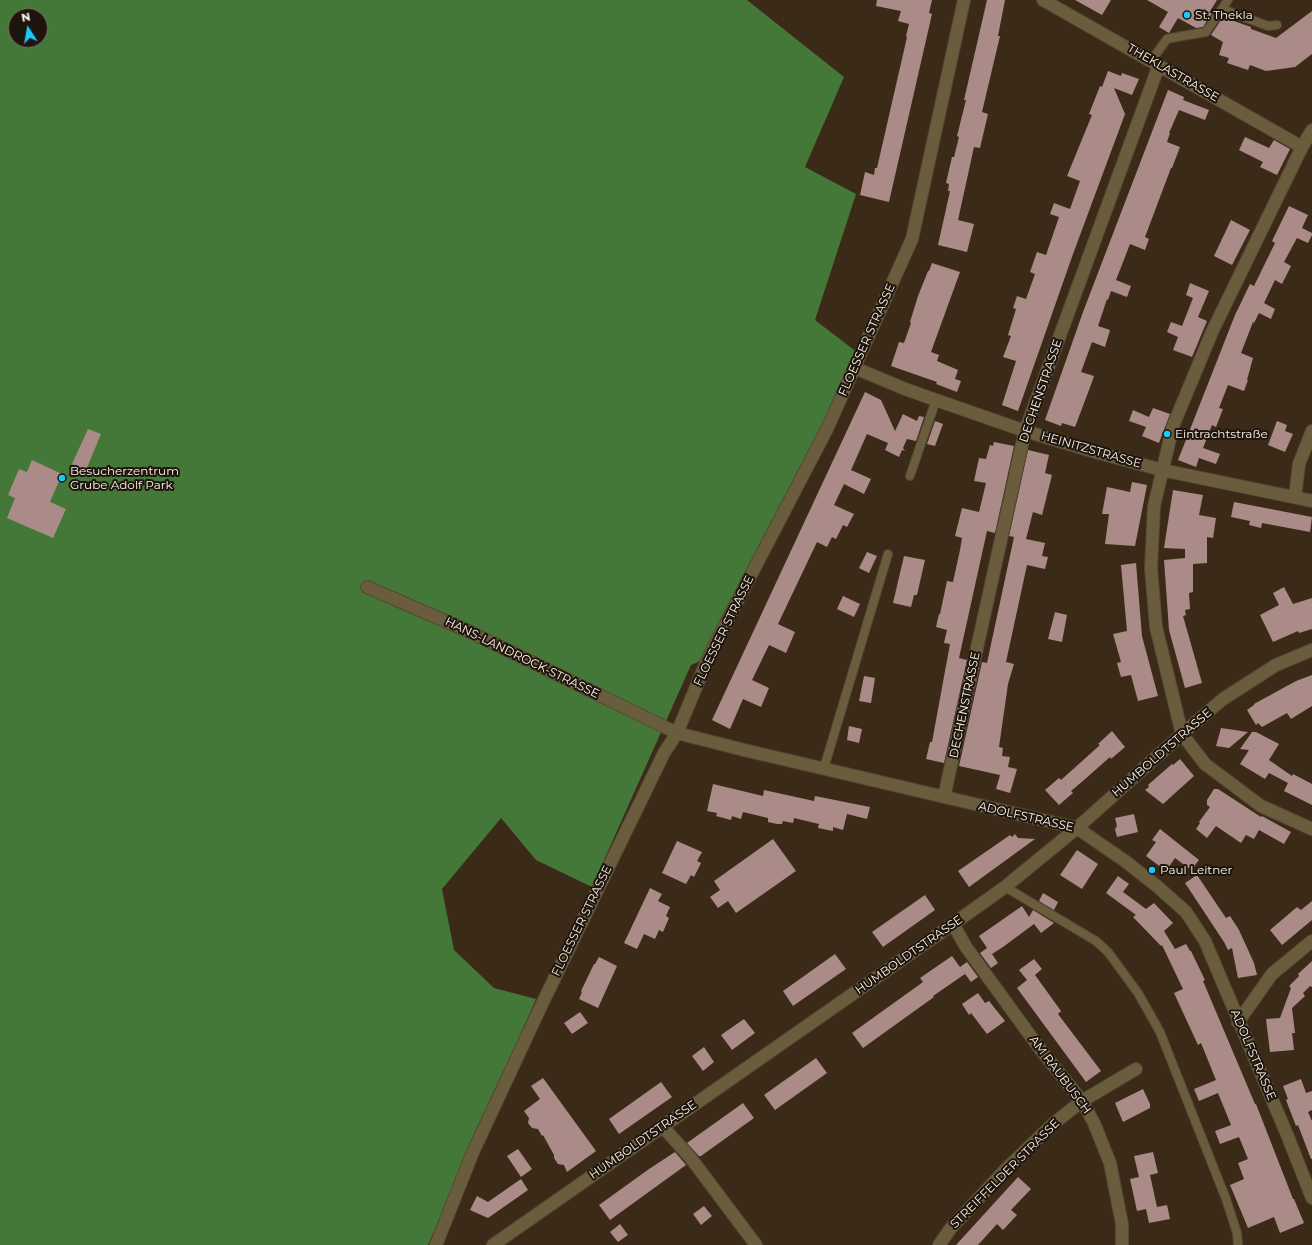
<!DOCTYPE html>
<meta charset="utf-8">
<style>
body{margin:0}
#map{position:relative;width:1312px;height:1245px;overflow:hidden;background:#3c2a18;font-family:Montserrat,sans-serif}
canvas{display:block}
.north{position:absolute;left:8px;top:8px;width:40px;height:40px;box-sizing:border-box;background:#1d150d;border:1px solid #776e64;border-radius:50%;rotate:349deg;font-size:11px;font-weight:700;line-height:16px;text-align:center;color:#fef3e7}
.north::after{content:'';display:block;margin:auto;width:14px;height:18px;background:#19cafc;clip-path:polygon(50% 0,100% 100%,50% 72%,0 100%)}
</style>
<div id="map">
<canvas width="1312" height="1245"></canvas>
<div class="north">N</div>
</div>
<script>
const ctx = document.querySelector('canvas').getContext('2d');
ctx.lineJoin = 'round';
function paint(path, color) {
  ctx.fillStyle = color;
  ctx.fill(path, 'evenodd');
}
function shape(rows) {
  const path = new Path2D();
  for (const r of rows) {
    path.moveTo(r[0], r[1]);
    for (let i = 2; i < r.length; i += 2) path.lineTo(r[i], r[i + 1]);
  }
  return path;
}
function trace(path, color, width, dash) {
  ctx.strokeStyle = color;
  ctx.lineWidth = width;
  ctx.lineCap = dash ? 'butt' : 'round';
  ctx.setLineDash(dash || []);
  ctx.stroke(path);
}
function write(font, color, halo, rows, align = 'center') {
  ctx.font = font + ' Montserrat,sans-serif';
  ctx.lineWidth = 4;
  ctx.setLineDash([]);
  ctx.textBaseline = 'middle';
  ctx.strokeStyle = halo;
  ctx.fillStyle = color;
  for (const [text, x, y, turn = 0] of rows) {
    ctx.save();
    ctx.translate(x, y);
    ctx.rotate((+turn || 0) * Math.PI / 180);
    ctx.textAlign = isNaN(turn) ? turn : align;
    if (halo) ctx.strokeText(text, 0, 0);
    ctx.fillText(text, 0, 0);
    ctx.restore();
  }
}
paint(shape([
 [0,0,747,0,844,77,805,167,856,194,815,320,858,353,710,657,691,665,592,887,536,860,501,818,442,889,454,950,494,988,536,999,428,1245,0,1245],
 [16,16,40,16,40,40,16,40]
]), '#437839');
paint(shape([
 [877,0,932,0,929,13,932,14,889,202,860,195,865,172,874,175,875,168,877,168,907,37,906,36,909,24,898,21,901,11,876,6],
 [987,0,1005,0,998,36,1000,36,982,112,988,114,980,148,974,147,958,220,974,224,967,252,938,245,950,191,948,191,949,184,946,183,952,157,954,157,959,137,957,136,966,100,964,100],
 [1075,0,1111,0,1102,15],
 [1147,0,1217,0,1209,13,1212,13,1203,27,1196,28,1178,18,1169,33,1159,27,1168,12],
 [1312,11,1312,54,1295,67,1266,71,1250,65,1248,70,1227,63,1229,58,1219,55,1223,42,1211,35,1223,17,1245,25,1251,27,1251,29,1276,38],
 [1108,71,1121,76,1122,73,1139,79,1132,95,1114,88,1125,114,1073,254,1018,411,1002,405,1016,361,1003,357,1011,336,1008,335,1016,309,1013,308,1017,296,1026,299,1035,274,1030,272,1037,252,1046,255,1059,217,1050,214,1054,203,1070,209,1080,181,1067,176,1092,115,1089,114,1100,86,1102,87],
 [1168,90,1184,97,1183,100,1209,110,1205,120,1179,110,1169,133,1170,133,1167,142,1180,147,1172,168,1171,168,1145,237,1149,239,1145,250,1130,244,1116,280,1131,286,1127,297,1111,291,1108,300,1107,299,1098,326,1110,330,1105,347,1092,342,1081,372,1094,376,1092,382,1075,427,1062,423,1061,426,1045,420,1083,312],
 [1245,137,1269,148,1274,140,1290,149,1277,175,1260,167,1263,162,1239,150],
 [1289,206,1308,215,1302,228,1312,233,1312,235,1308,243,1297,238,1284,262,1291,266,1282,284,1275,280,1264,303,1275,309,1271,319,1259,313,1254,323,1253,322,1241,353,1253,358,1247,380,1248,380,1244,391,1228,385,1219,408,1223,409,1216,427,1212,425,1203,448,1220,454,1216,464,1199,458,1196,467,1178,460,1235,315,1250,284,1254,286,1275,243,1272,241],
 [1231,220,1250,230,1232,265,1214,256],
 [932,263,960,272,931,352,939,355,937,361,958,370,955,379,961,381,957,392,936,384,937,382,891,366,899,342,904,343,911,323,910,322,918,296,928,271,929,271],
 [1190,283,1209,291,1198,317,1207,321,1192,357,1173,350,1178,337,1167,332,1171,322,1182,326,1193,298,1186,295],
 [865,392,881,400,895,431,903,414,917,421,919,416,924,417,916,441,907,439,903,448,905,451,902,450,899,457,885,450,888,443,867,434,851,470,871,479,864,494,844,484,834,505,854,514,847,527,843,525,836,539,832,537,827,547,817,542,778,624,795,632,786,653,769,645,752,680,769,688,761,707,743,699,730,729,712,720],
 [1153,408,1170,414,1159,443,1142,436,1146,427,1129,421,1133,410,1149,417],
 [935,421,943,424,935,446,927,444],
 [1277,421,1287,425,1285,431,1293,434,1285,452,1268,445],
 [88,429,101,434,86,470,72,464],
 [994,442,1014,446,995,533,987,531,959,658,967,660,944,763,926,759,930,742,932,742,950,644,944,643,947,630,936,627,939,614,940,614,947,581,953,582,960,550,962,538,955,536,962,508,979,512,986,483,974,481,979,458,986,459,990,445,993,446],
 [1028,450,1049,455,1045,473,1052,475,1042,515,1033,512,1026,539,1045,543,1042,556,1048,557,1045,569,1027,565,1006,662,1014,664,1008,684,999,747,1003,748,1002,756,1010,757,1008,767,1017,769,1010,793,996,789,1000,775,959,766,982,662,987,663,1014,537,1009,536],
 [32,460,62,474,50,502,66,509,53,538,7,518,15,498,8,495,19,469,27,472],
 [1132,482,1147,485,1135,546,1105,544,1109,514,1102,514,1107,487,1130,492],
 [1173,490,1203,495,1199,515,1216,518,1213,538,1207,537,1207,563,1193,564,1193,592,1189,593,1190,609,1185,610,1186,615,1183,616,1202,683,1185,688,1169,630,1164,560,1185,558,1185,549,1164,548],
 [1234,502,1312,517,1310,532,1262,523,1261,528,1249,525,1250,521,1231,517],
 [867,552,877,556,869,573,859,568],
 [904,556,925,560,917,595,914,595,911,607,893,603],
 [1136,563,1142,636,1158,696,1138,701,1131,675,1121,677,1117,663,1121,662,1113,634,1127,631,1121,565],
 [1284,587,1293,604,1312,598,1312,629,1299,633,1298,631,1273,642,1260,615,1279,605,1273,593],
 [843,596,860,604,854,617,837,609],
 [1055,612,1067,615,1062,642,1048,639],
 [1312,675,1312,706,1291,719,1287,713,1262,727,1258,723,1256,725,1247,710,1254,705,1254,704,1296,681],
 [864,676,875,678,871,703,859,701],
 [849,726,862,729,859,743,847,740],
 [1221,728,1248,732,1229,748,1216,746],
 [1112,731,1125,747,1111,759,1110,757,1084,780,1071,791,1073,793,1059,805,1045,790,1059,778,1061,780,1100,745,1098,744],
 [1252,732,1256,732,1279,744,1269,760,1292,776,1293,774,1312,784,1312,805,1284,791,1288,783,1269,773,1265,779,1240,764,1249,750,1240,749],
 [1180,759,1194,776,1163,804,1145,790,1149,787,1148,785,1172,764,1173,765],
 [713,784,763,796,764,790,814,801,815,796,870,807,867,819,847,814,843,830,833,827,833,831,818,828,819,824,794,818,793,823,783,821,782,824,777,824,768,822,768,818,743,812,741,819,732,816,731,820,716,816,717,813,707,811],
 [1214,789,1218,789,1261,817,1262,816,1291,832,1284,844,1259,830,1254,839,1246,835,1241,843,1216,826,1207,838,1196,829,1200,823,1199,822,1210,807,1207,805,1207,800],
 [1134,814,1138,832,1117,837,1115,829,1117,826,1115,818],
 [1160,829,1199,860,1191,870,1175,858,1166,871,1146,856,1156,842,1152,840],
 [1015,834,1018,838,1035,839,969,887,958,871,1010,835,1012,837],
 [773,839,796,871,736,913,728,901,718,908,710,897,720,890,714,881],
 [677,841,702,852,697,861,701,863,694,877,691,875,686,884,662,873],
 [1077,850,1098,864,1082,889,1060,875],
 [1197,875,1226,918,1230,916,1239,930,1254,963,1257,975,1238,978,1232,948,1228,950,1224,942,1185,883],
 [1118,876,1129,884,1123,892,1146,909,1154,903,1173,923,1164,931,1175,949,1186,944,1190,951,1191,951,1205,980,1203,981,1255,1104,1256,1104,1293,1199,1294,1199,1304,1223,1280,1233,1274,1217,1248,1228,1230,1185,1244,1179,1238,1163,1248,1159,1239,1137,1220,1144,1215,1131,1231,1125,1218,1093,1199,1101,1194,1089,1216,1080,1201,1043,1198,1045,1174,993,1183,989,1162,945,1161,946,1133,917,1136,915,1106,893],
 [650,888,662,894,658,901,670,907,666,916,669,918,663,932,659,930,655,939,644,934,637,949,624,943],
 [1043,893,1058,902,1054,910,1039,901],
 [925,895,935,910,883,947,872,932],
 [1312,901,1312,920,1282,945,1270,930,1297,907,1301,910],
 [1022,906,1029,917,1033,910,1054,923,1041,933,1034,924,1003,947,992,954,998,963,991,968,980,953,987,948,979,936],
 [835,954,846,969,793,1006,783,991],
 [952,956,965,974,933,996,934,997,863,1048,852,1033,923,982,920,978],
 [599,957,617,966,598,1008,579,999,582,992,581,991,594,964,595,964],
 [1034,959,1042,969,1035,975,1061,1011,1058,1014,1101,1071,1086,1082,1017,988,1027,980,1019,970],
 [1312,961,1312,987,1310,986,1303,993,1305,996,1292,1008,1295,1033,1292,1033,1294,1050,1270,1052,1266,1019,1280,1018,1291,988,1289,986,1299,976,1298,974],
 [967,962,978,977,971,982,960,967],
 [978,993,985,1003,989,1001,1005,1021,987,1034,971,1013,969,1015,962,1004],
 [580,1012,588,1023,572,1034,564,1023],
 [744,1019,755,1033,732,1050,721,1035],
 [704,1047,714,1062,703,1071,692,1056],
 [816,1058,827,1073,775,1110,764,1095],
 [543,1078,596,1151,567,1172,564,1165,558,1164,554,1158,554,1155,543,1135,542,1136,538,1129,532,1128,528,1123,529,1118,524,1111,540,1099,531,1086],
 [1301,1079,1306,1093,1312,1091,1312,1110,1308,1112,1312,1121,1312,1159,1311,1159,1298,1125,1296,1126,1286,1100,1288,1099,1283,1086],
 [661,1082,672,1097,619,1134,609,1119],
 [1143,1089,1150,1104,1150,1108,1123,1122,1115,1103],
 [743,1103,754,1118,701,1156,699,1156,687,1143],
 [518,1149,532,1169,521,1177,507,1156],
 [675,1152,686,1165,610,1220,599,1205,649,1169],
 [1153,1152,1158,1173,1150,1175,1157,1207,1167,1205,1170,1219,1149,1223,1146,1209,1137,1211,1130,1179,1139,1177,1134,1156],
 [1018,1177,1031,1189,1011,1210,1017,1215,1003,1230,997,1224,978,1245,956,1245],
 [521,1179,528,1190,488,1218,470,1210,477,1196,488,1202],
 [704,1206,712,1216,701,1225,693,1214],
 [620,1224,628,1235,618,1242,610,1232]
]), '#ab8b87');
const lane = shape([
 [1222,9,1268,26,1277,25],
 [1151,61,1167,39,1182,36,1206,32,1228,0],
 [910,476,936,400],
 [824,768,888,554],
 [1005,887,1096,941,1108,952,1138,993,1160,1032,1226,1199,1237,1233,1238,1245]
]);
const street = shape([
 [1043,0,1302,147],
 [1312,130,1302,147,1212,332,1173,426,1154,506,1151,568,1156,627,1182,734,1205,764,1261,806,1312,829],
 [855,368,905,389,936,400,1025,431,1099,453,1162,470,1312,501],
 [1295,497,1299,464,1312,431],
 [367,587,468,631,677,733,744,750,1077,828,1125,861,1158,887,1186,912,1205,941,1288,1137,1312,1198],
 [944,797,1025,431,1159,65],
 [953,924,966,947,1040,1049,1082,1101,1094,1123,1110,1163,1122,1224,1122,1245],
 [1238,1022,1272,974,1312,941],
 [662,1126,690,1157,756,1245],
 [436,1245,473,1152,542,1004,664,753,677,733,704,668,715,644,827,429,912,239,964,0],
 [493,1245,953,924,1005,887,1077,828,1182,734,1223,699,1276,665,1312,650],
 [939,1245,951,1228,1006,1169,1053,1124,1082,1101,1136,1069]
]);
trace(lane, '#574635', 10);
trace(street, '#574635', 14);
trace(lane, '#6a5d3e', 8);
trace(street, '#6a5d3e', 12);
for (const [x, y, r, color] of [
 [1187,15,4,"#19cafc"],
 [1167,434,4,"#19cafc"],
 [62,478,4,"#19cafc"],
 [1152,870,4,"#19cafc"]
]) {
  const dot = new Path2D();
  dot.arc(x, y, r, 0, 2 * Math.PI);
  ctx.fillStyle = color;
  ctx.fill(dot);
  trace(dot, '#1d150d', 1.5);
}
write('12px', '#fef3e7', '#1d150d', [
 ["St. Thekla",1195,15],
 ["Eintrachtstraße",1175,434],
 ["Besucherzentrum",70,471],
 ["Grube Adolf Park",70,485],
 ["Paul Leitner",1160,870]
], 'left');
write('12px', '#fef3e7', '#1d150d', [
 ["THEKLASTRASSE",1173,73,30],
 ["FLOESSER STRASSE",867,340,-66],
 ["DECHENSTRASSE",1041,391,-71],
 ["HEINITZSTRASSE",1091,450,16],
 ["FLOESSER STRASSE",724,631,-64],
 ["HANS-LANDROCK-STRASSE",522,658,26],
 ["DECHENSTRASSE",965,705,-78],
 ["HUMBOLDTSTRASSE",1162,753,-41],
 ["ADOLFSTRASSE",1026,817,13],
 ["FLOESSER STRASSE",582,921,-64],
 ["HUMBOLDTSTRASSE",909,955,-35],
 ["ADOLFSTRASSE",1253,1055,67],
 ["AM RAUBUSCH",1060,1075,53],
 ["HUMBOLDTSTRASSE",643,1140,-35],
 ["STREIFFELDER STRASSE",1005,1174,-45]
]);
</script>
